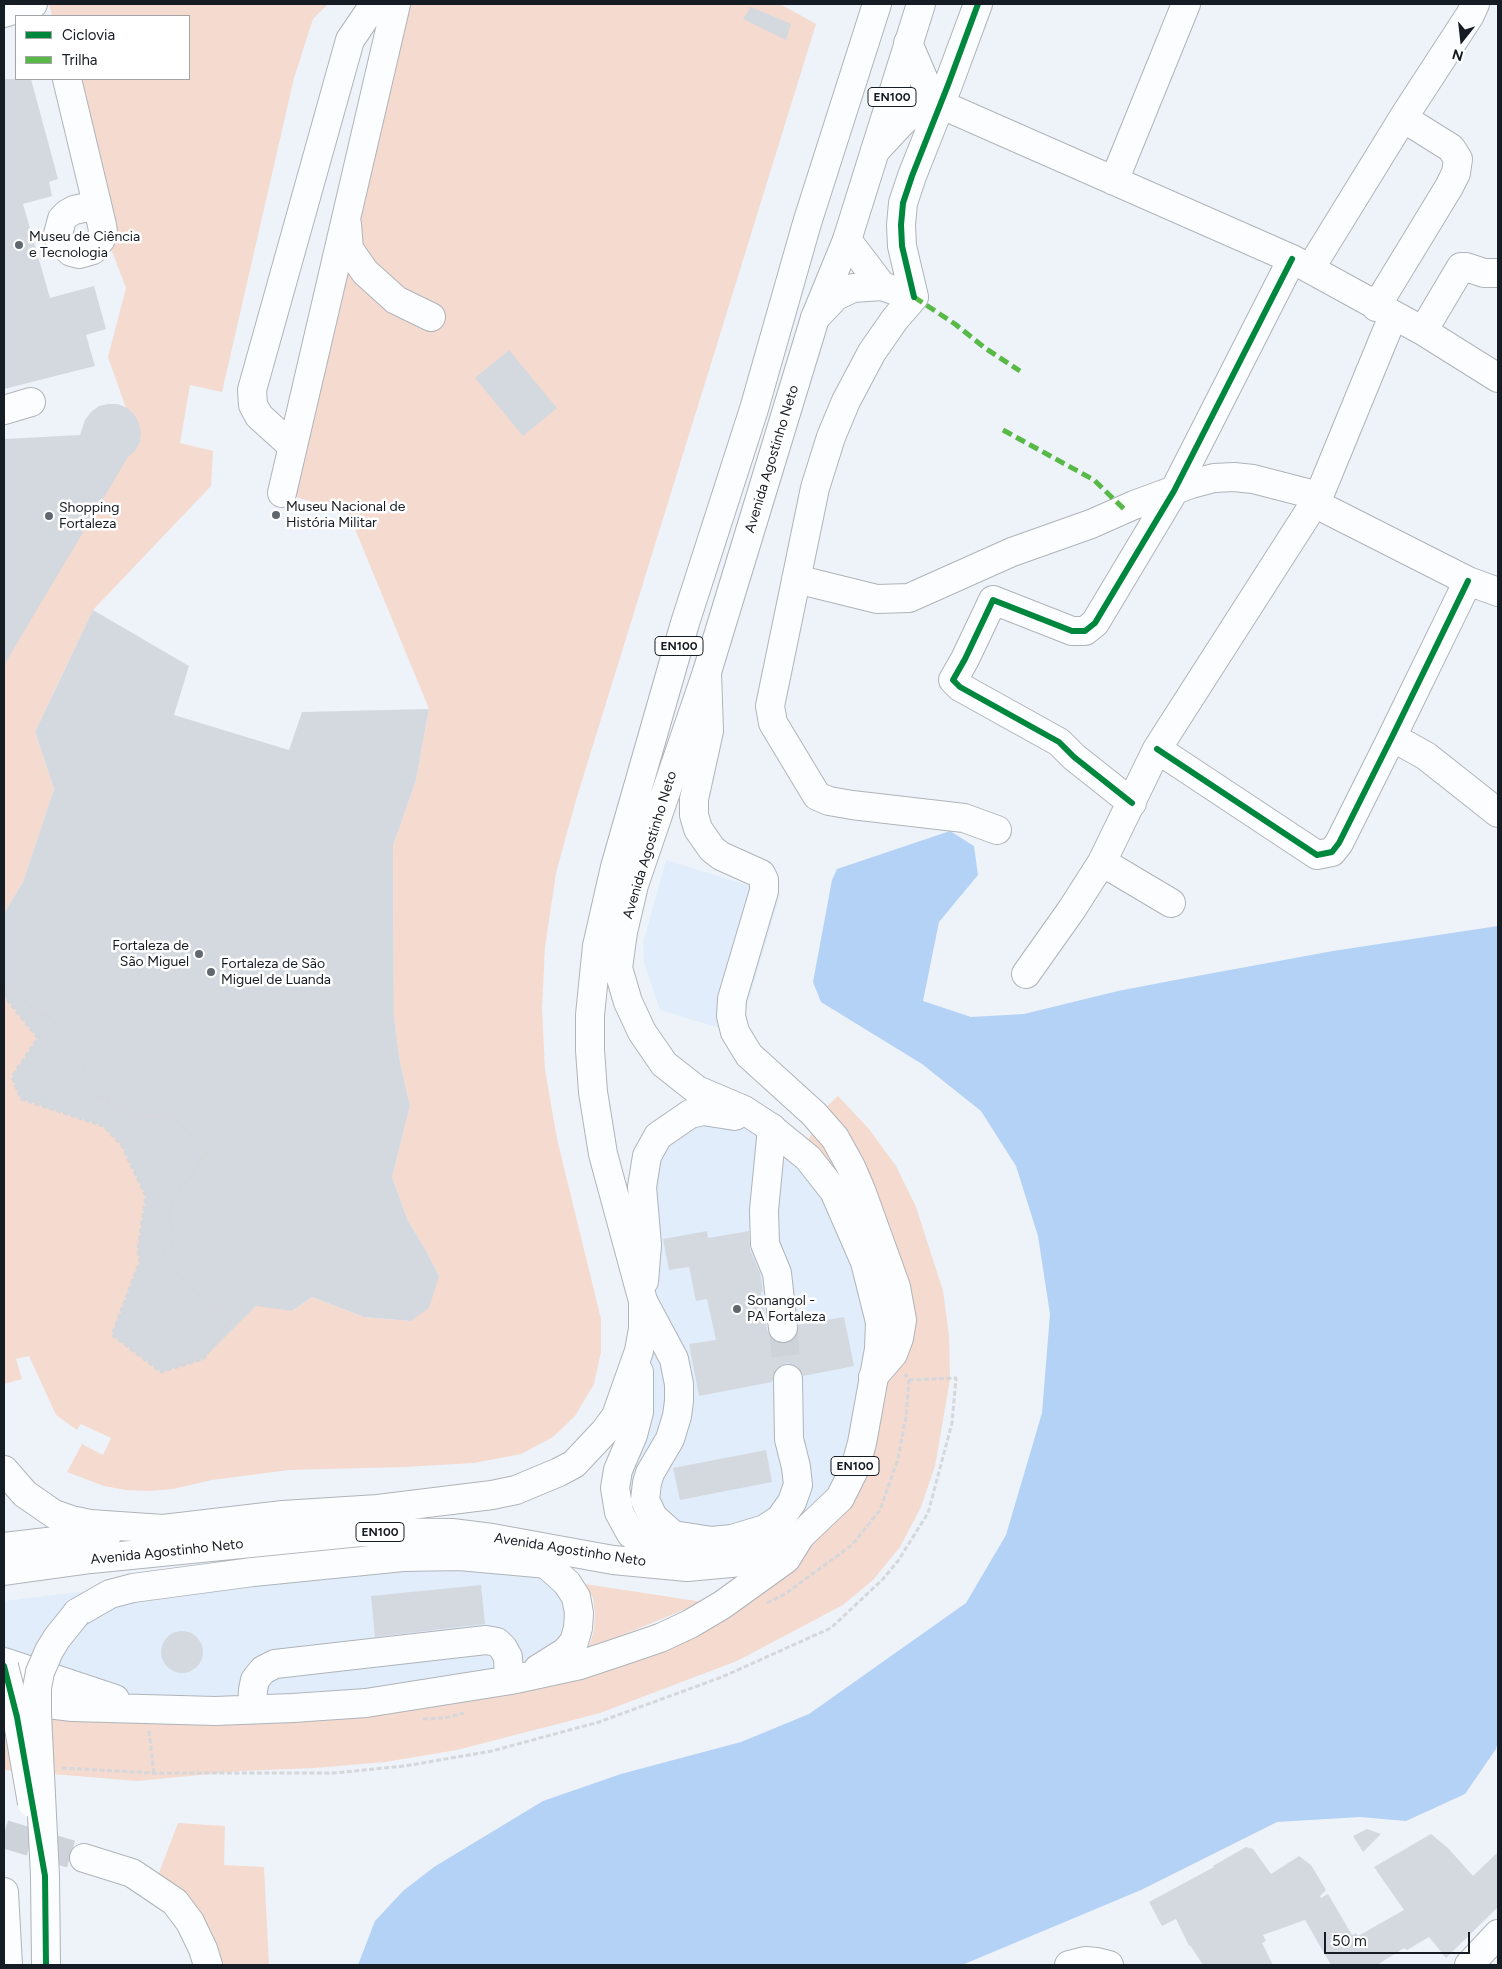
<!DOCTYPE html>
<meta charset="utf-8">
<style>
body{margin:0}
#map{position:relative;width:1502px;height:1969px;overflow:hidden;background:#edf3f9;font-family:Figtree,sans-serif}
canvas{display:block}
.frame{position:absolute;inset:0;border:5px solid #161c23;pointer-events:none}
.legend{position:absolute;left:15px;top:15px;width:175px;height:65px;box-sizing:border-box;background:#fff;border:1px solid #a2a4a7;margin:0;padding:6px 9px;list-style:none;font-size:15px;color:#161c23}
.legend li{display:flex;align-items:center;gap:10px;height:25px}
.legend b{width:25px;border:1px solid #a2a4a7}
.north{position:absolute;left:1437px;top:15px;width:50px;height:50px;-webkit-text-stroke:4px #fff;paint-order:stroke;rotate:196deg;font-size:14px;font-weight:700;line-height:20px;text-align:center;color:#161c23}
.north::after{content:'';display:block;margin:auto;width:18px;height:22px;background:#161c23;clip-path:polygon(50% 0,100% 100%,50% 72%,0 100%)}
.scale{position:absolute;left:1324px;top:1932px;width:146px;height:22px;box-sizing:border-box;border:2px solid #161c23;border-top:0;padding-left:6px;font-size:15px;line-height:18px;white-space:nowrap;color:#161c23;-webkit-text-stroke:4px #fff;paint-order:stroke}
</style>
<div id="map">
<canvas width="1502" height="1969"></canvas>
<div class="frame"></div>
<ul class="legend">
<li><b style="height:6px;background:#00873e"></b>Ciclovia</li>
<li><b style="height:6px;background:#58b947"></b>Trilha</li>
</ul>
<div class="north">N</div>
<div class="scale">50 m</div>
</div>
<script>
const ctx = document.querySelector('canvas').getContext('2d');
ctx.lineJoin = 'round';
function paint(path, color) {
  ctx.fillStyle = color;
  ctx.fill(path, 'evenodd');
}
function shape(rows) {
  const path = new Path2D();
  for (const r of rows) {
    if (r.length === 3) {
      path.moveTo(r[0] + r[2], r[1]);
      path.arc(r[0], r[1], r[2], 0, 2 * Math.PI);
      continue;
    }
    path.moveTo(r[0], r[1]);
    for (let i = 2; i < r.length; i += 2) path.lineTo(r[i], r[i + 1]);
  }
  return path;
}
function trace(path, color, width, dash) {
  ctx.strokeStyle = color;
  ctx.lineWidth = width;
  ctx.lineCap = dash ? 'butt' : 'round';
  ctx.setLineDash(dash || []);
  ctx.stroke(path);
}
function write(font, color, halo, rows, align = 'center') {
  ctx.font = font + ' Figtree,sans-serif';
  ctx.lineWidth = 5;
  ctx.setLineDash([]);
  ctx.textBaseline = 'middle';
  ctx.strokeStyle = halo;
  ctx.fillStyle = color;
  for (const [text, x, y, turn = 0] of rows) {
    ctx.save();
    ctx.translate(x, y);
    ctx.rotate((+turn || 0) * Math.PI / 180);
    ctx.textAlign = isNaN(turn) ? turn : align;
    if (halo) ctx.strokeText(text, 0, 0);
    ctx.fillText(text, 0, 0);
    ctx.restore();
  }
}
paint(shape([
 [666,860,780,895,743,1019,726,1030,660,1010,644,963,643,943],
 [683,1117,744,1118,802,1154,880,1322,862,1443,799,1537,631,1534,618,1470,642,1187],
 [459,1556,546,1564,579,1613,551,1662,366,1703,13,1701,4,1666,4,1601,156,1583]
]), '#e1edfb');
paint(shape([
 [49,4,328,4,313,19,294,78,222,392,190,385,180,443,213,451,211,486,93,610,35,732,54,789,23,882,4,913,4,597,75,477,126,408,108,357,126,288,102,225,67,79,189,79,189,16,52,16],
 [396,4,780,4,816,24,576,800,556,873,545,947,542,1008,545,1070,557,1139,601,1319,601,1352,594,1384,575,1416,553,1437,521,1454,474,1463,405,1467,289,1470,212,1480,173,1489,149,1491,126,1490,104,1486,67,1472,82,1444,103,1455,111,1438,81,1424,77,1430,56,1415,29,1356,16,1359,22,1379,4,1384,4,996,38,1038,12,1077,21,1099,103,1126,121,1144,146,1196,138,1249,140,1261,112,1335,161,1372,232,1318,262,1303,292,1311,312,1297,364,1317,411,1321,439,1276,424,1247,408,1221,392,1177,410,1106,400,1062,394,1018,393,846,416,780,429,709,348,512,282,493],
 [838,1096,869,1129,896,1166,916,1207,943,1291,949,1336,950,1380,935,1466,921,1507,900,1547,873,1580,843,1605,737,1661,600,1713,457,1750,385,1762,314,1768,242,1771,137,1781,4,1770,4,1717,366,1703,690,1624,848,1484,880,1322,802,1154,821,1112],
 [585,1584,703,1602,588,1649,594,1631,595,1613,593,1598],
 [178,1823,225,1826,224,1865,264,1867,269,1965,208,1965,154,1886]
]), '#f5dad0');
paint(shape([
 [950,831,974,846,978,875,939,922,923,1001,971,1017,1024,1014,1118,991,1170,981,1333,951,1498,926,1498,1741,1496,1749,1465,1794,1406,1821,1360,1817,1277,1822,1141,1890,962,1965,358,1965,375,1921,403,1891,434,1867,543,1801,621,1774,741,1742,809,1714,966,1603,1006,1535,1042,1413,1050,1314,1038,1236,1016,1166,981,1111,922,1064,821,1002,813,982,832,880,837,869]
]), '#b4d1f6');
paint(shape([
 [751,7,791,24,786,40,743,19],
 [4,79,31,79,58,179,49,182,52,196,23,204,50,298,94,286,106,329,86,335,95,366,4,389],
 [509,350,557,408,523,436,475,378],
 [108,404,118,404,127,408,134,414,139,423,141,432,140,442,135,451,128,457,4,665,4,439,80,435,85,420,91,412,99,406],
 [93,610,189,666,174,715,289,750,302,712,429,709,416,780,393,846,394,1018,400,1062,410,1106,392,1177,408,1221,424,1247,439,1276,429,1308,411,1321,364,1317,312,1297,292,1311,256,1306,203,1359,161,1372,112,1335,140,1261,138,1249,146,1196,121,1144,103,1126,21,1099,12,1077,38,1038,4,996,4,913,23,882,54,789,35,732],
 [707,1231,708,1238,749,1231,750,1250,760,1273,763,1292,761,1292,767,1330,771,1338,777,1342,785,1343,793,1340,797,1335,798,1325,844,1317,854,1366,803,1376,801,1371,796,1366,787,1363,780,1366,775,1371,772,1382,699,1396,689,1344,716,1340,707,1299,696,1301,689,1267,669,1270,663,1239],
 [766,1450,772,1482,680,1500,673,1468],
 [481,1585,485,1624,375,1637,371,1596],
 [182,1652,21],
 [1367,1829,1381,1834,1363,1852,1353,1836],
 [1431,1834,1448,1848,1473,1876,1498,1852,1498,1907,1446,1958,1429,1937,1407,1950,1404,1948,1377,1965,1331,1965,1305,1920,1263,1935,1266,1941,1262,1943,1273,1965,1203,1965,1190,1945,1189,1946,1176,1919,1162,1926,1149,1902,1214,1867,1213,1866,1246,1847,1253,1849,1271,1874,1299,1856,1311,1865,1326,1890,1320,1896,1321,1898,1328,1894,1352,1935,1356,1933,1358,1936,1404,1910,1374,1867]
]), '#d4d9e0');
trace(shape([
 [783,1328,788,1379],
 [4,1834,84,1858]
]), '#cdd3d9', 28, [28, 14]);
const minor = shape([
 [4,13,33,4],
 [908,43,933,101,1292,259,1423,331,1498,378],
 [67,79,102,225,103,232,101,239,93,250,79,254,71,252,60,241,58,234,62,219,67,214,74,210,97,205],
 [875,151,903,121,917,109,933,101],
 [1114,181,1186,4],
 [347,224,349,249,365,272,396,300,431,317],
 [847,240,882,286],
 [1310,269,1403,118,1470,15,1475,4],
 [914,297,895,319,872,352,846,401,831,437,815,488,770,706,773,723,817,796,829,801,852,805,964,818,997,830],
 [914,297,902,246,901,225,903,203,912,176,948,85,978,4],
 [1376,307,1449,187,1456,173,1458,159,1451,148,1403,118],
 [815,318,836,296,853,288,882,286,914,297],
 [1423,331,1461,267,1466,267,1484,273,1498,273],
 [4,410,31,402],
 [292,446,259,416,253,405,252,390,350,40,369,12,378,4],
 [282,493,396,4],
 [1314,503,1468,581,1498,592],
 [796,579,877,599,909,598,1012,552,1091,524,1134,505,1191,484,1214,478,1234,477,1253,479,1319,496],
 [707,672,709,731,694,799,694,815,698,829,712,849,721,856,761,874,764,880,764,891,732,999,731,1016,735,1032,749,1055,814,1114,835,1138,851,1167,861,1190,896,1287,902,1320,899,1338,893,1354,873,1377],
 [1392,737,1426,756,1498,813],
 [1157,749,1317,855,1332,852,1339,843,1392,737,1468,581],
 [1132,803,1074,757,1059,742,960,687,953,680,965,659,993,600,1072,631,1085,631,1095,623,1174,491,1292,259],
 [1102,862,1171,903],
 [1026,974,1072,909,1102,862,1157,749,1319,496,1393,316],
 [772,1128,764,1210,765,1244,777,1273,783,1328],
 [643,1301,674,1359,679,1384,679,1401,677,1416,670,1439,650,1473,647,1483,645,1500,653,1517,673,1535,712,1541,732,1539,765,1529,780,1519,792,1502,798,1485,796,1467,789,1439,788,1379],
 [4,1662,115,1699],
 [538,1669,565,1652,574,1642,578,1628,579,1613,576,1597,567,1583,546,1564],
 [13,1700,73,1707,215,1711,293,1708,366,1703,511,1680,580,1665,616,1653,660,1638,690,1624,722,1605,786,1559,799,1538],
 [252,1709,253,1690,255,1680,263,1670,275,1664,486,1640,497,1642,503,1648,508,1657,509,1680],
 [84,1858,132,1873,175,1902,190,1922,203,1949,208,1965],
 [45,1876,46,1965],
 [4,1892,8,1965],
 [1069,1965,1085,1961,1097,1962,1109,1965],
 [1469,1965,1498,1934]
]);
const major = shape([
 [644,1281,647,1245,642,1187,647,1156,658,1136,690,1114,703,1111,735,1116],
 [639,1372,639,1412,633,1435,618,1470,615,1488,619,1512,631,1534,651,1545,684,1555],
 [4,1470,25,1494,54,1514,71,1520,90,1524,163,1529,283,1515,378,1509,492,1495,516,1490,559,1472,574,1464,605,1431,616,1416,639,1351,643,1329,643,1301,603,1154,593,1092,590,1050,590,1015,597,946,615,867,685,623,754,409,807,223,877,4],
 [4,1547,107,1535],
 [4,1571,91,1559,361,1532,452,1533,492,1538,613,1560,687,1567,753,1561,780,1550,799,1537,840,1498,855,1468,862,1443,879,1349,880,1322,865,1262,834,1191,808,1158,770,1127,744,1110,697,1090,664,1064,642,1032,628,1002,618,968,623,932,634,885,707,672,815,318,847,240,921,4],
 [77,1613,110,1594,133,1588,253,1572,403,1557,459,1556,548,1564]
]);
trace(minor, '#afb4ba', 30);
trace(major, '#afb4ba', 30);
trace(shape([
 [4,987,69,1033,94,1093,141,1116,174,1115,207,1154,177,1193,167,1214,175,1240,163,1250,176,1270,192,1289,211,1305,232,1318,203,1359,161,1372,112,1335,140,1261,138,1249,146,1196,121,1144,103,1126,21,1099,12,1077,38,1038,4,996],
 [767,1603,785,1594,852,1545,880,1510,898,1459,906,1417,909,1380,905,1374],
 [423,1719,445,1718,464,1713],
 [149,1731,154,1773],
 [62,1768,154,1773,333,1773,405,1766,492,1751,599,1722,722,1677,831,1628,883,1579,898,1561,928,1513,952,1423,956,1378,909,1380]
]), '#d5d7da', 3, [5, 2.5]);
trace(minor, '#fcfdfe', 28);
trace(major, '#fcfdfe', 28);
const minorBridge = shape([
 [4,1666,17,1717,32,1803]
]);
const majorBridge = shape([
 [45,1876,37,1714,37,1688,40,1672,49,1651,57,1638,77,1613]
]);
trace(minorBridge, '#afb4ba', 30, []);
trace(majorBridge, '#afb4ba', 30, []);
trace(minorBridge, '#fcfdfe', 28);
trace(majorBridge, '#fcfdfe', 28);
trace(shape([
 [914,297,955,324,985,348,1020,371],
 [1003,430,1094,480,1124,509]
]), '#58b947', 5, [10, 5]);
trace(shape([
 [914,297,902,246,901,225,903,203,912,176,948,85,978,4],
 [1157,749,1317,855,1332,852,1339,843,1392,737,1468,581],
 [1132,803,1074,757,1059,742,960,687,953,680,965,659,993,600,1072,631,1085,631,1095,623,1174,491,1292,259],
 [4,1666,17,1717,45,1876,46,1965]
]), '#00873e', 6);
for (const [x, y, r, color] of [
 [19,245,5,"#61676e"],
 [276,515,5,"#61676e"],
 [49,516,5,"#61676e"],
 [199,954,5,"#61676e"],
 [211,972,5,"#61676e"],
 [737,1309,5,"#61676e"]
]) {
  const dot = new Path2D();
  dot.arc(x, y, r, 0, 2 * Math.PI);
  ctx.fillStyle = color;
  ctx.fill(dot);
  trace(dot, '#fff', 2);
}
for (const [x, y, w] of [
 [892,97,48],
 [679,646,48],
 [855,1466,48],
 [380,1532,48]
]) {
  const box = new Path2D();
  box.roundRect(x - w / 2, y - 9.5, w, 19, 4);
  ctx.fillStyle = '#fff';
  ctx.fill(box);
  trace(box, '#161c23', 1);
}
write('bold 12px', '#161c23', null, [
 ["EN100",892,97],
 ["EN100",679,646],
 ["EN100",855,1466],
 ["EN100",380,1532]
]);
write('14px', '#161c23', '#fff', [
 ["Museu de Ciência",29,237],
 ["e Tecnologia",29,253],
 ["Museu Nacional de",286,507],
 ["História Militar",286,523],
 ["Shopping",59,508],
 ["Fortaleza",59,524],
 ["Fortaleza de",189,946,"right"],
 ["São Miguel",189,962,"right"],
 ["Fortaleza de São",221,964],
 ["Miguel de Luanda",221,980],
 ["Sonangol -",747,1301],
 ["PA Fortaleza",747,1317]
], 'left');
write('14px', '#161c23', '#fff', [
 ["Avenida Agostinho Neto",772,459,-73],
 ["Avenida Agostinho Neto",650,845,-73],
 ["Avenida Agostinho Neto",570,1550,9],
 ["Avenida Agostinho Neto",167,1552,-6]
]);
</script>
